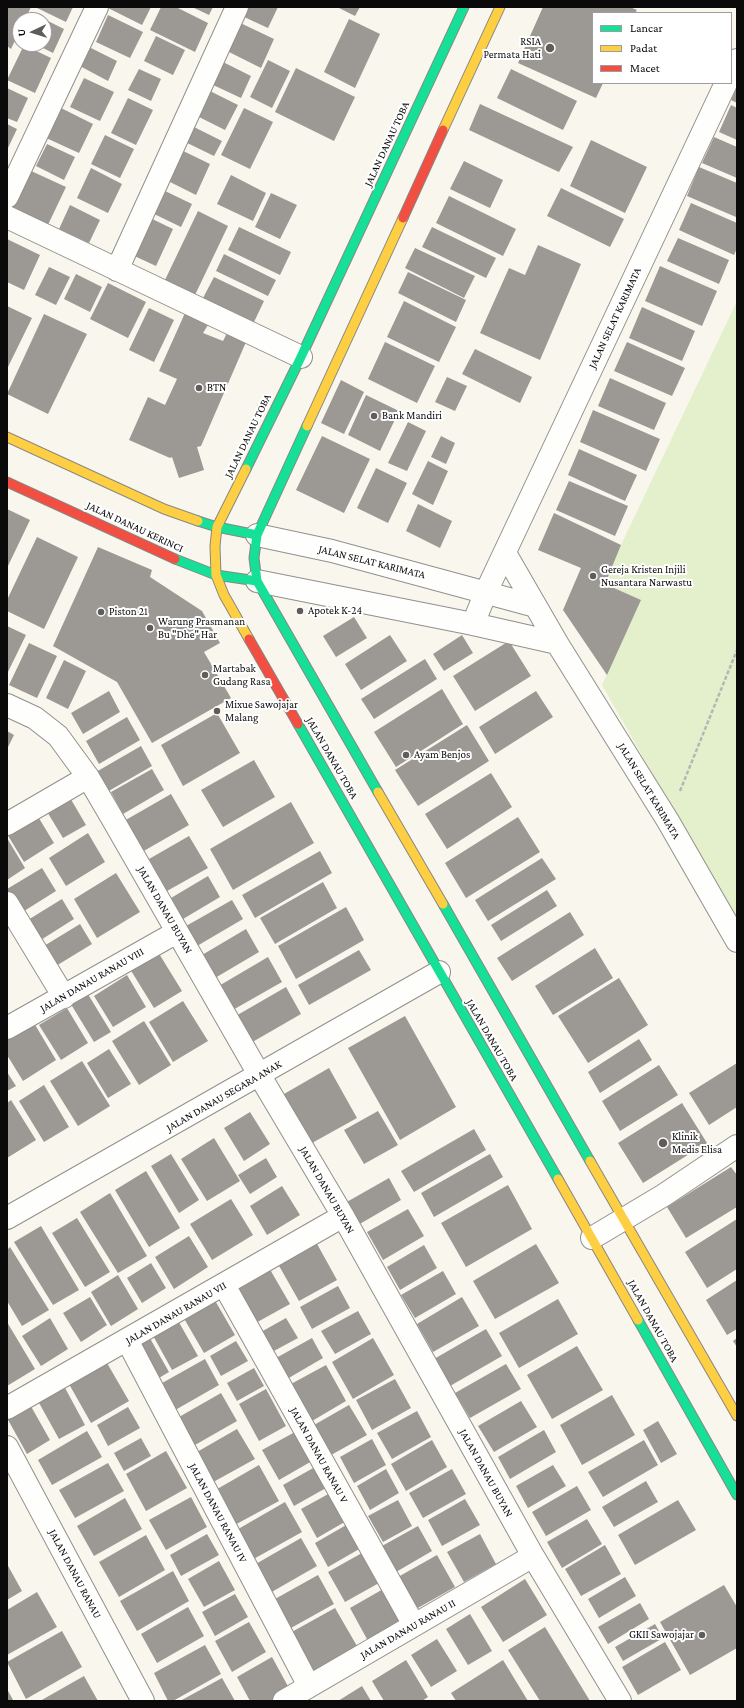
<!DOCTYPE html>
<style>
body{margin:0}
#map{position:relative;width:744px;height:1708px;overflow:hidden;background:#f9f6ed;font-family:"Crimson Pro",serif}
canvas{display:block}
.frame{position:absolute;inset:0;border:8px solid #0a0a0a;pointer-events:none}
.legend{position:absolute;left:592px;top:12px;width:140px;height:72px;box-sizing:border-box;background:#fff;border:1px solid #9d9d9d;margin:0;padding:5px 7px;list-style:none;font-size:12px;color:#0a0a0a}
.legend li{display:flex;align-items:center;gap:8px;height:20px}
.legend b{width:20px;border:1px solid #9d9d9d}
.north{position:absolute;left:12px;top:12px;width:40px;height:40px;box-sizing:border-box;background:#fff;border:1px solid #9d9d9d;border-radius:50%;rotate:266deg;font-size:11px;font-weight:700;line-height:16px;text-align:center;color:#0a0a0a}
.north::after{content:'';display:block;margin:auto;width:14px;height:18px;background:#5e5d59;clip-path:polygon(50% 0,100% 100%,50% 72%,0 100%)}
</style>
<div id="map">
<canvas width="744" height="1708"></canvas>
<div class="frame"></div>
<ul class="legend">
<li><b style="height:5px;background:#16e098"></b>Lancar</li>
<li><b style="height:5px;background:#ffcf43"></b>Padat</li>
<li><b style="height:5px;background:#f24e42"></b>Macet</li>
</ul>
<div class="north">U</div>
</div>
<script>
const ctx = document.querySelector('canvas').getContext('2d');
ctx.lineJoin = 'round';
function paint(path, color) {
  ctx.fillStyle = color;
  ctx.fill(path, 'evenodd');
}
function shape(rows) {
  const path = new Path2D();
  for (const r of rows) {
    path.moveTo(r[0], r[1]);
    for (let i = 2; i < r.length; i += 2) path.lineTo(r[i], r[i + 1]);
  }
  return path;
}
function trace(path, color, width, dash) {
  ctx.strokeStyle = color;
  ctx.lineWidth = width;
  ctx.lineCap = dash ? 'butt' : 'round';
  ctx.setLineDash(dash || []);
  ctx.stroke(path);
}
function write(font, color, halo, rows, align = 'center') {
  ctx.font = font + ' "Crimson Pro",serif';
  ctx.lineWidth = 4;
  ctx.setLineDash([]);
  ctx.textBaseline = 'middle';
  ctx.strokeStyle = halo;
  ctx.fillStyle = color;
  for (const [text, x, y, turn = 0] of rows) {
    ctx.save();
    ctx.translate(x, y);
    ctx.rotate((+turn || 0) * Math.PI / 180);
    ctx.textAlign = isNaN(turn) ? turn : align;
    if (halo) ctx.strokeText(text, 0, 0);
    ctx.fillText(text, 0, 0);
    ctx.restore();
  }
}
paint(shape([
 [737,301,737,923,602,685,641,600,605,584,621,545]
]), '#e3f0cb');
paint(shape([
 [7,7,31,7,25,20,20,20,20,30,11,49,7,46],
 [35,7,73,7,66,22],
 [106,7,151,7,142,25],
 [161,7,176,7,208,23,195,52,150,30],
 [192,7,213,7,209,15],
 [246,7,278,7,268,28,242,16],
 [337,7,360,7,355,16],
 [543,7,630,7,637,10,635,13,593,13,593,83,603,83,596,98,518,63],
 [36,15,64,29,53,53,35,44,44,44,44,20,33,20],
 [108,15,143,32,130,58,96,42],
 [232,19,274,39,261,68,221,48],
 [349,19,380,34,355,88,324,72],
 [156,36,185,50,173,75,144,61],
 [24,45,51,58,35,93,7,80],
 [87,46,117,61,108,81,78,65],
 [268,60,290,71,272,108,250,97],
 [221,61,251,76,241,98,211,84],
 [296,68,355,97,334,141,275,112],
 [139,69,161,79,151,101,128,90],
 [511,69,577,101,563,130,497,98],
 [84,78,114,92,100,121,70,107],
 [737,87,737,103,731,100],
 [7,88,28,98,17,122,7,118],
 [206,89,238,105,225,130,193,114],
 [128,98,153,110,136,145,111,133],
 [480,104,573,147,559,172,469,130],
 [731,105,737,108,737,140,719,132],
 [59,107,93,124,79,153,44,137],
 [244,108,273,122,250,169,221,155],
 [186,123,222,141,214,156,179,139],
 [7,124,17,129,7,150],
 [105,135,134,149,120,178,91,164],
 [714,137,737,147,737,178,702,163],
 [591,140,647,167,625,213,570,186],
 [47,144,75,157,64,180,36,166],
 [175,147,210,164,196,195,160,177],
 [464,161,503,180,490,208,450,189],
 [699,167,737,183,736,217,687,196],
 [91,168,122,184,108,213,77,198],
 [29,170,66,187,46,229,9,212],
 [231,175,266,193,253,221,217,204],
 [561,188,624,219,610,247,547,216],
 [161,189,192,204,181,227,150,212],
 [271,193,297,205,280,239,255,227],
 [449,196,516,229,503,256,436,223],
 [691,203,737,223,737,248,734,255,679,230],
 [70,205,100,220,89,243,59,229],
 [198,211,228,226,195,295,165,280],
 [146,216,173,229,156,266,128,253],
 [239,227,291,252,280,275,228,250],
 [432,227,496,258,486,278,422,247],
 [678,238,729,260,719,284,667,261],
 [7,239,40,255,24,290,7,282],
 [538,245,581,264,540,360,480,333,509,268,525,275],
 [415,248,475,276,464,298,405,268],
 [224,254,276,280,268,296,216,271],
 [660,266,717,291,702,326,645,301],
 [49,267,70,277,56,305,35,295],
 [408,272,466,300,456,322,398,293],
 [76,274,102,287,90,312,64,299],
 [214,277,264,301,254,322,203,298],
 [108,283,146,302,128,338,90,319],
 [404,301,456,327,439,362,387,337],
 [7,306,32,318,7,369],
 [642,307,695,331,682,361,629,338],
 [149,308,174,320,154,362,129,350],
 [185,313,208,325,203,333,223,341,227,333,246,342,201,446,197,447,204,470,179,478,172,457,170,458,129,440,148,397,165,405,177,379,159,371],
 [44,314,87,334,48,414,7,394],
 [385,342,435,366,417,403,368,379],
 [627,342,685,368,672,396,614,371],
 [475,349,532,377,520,403,462,374],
 [447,377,467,386,455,411,435,402],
 [610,378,666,403,654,430,598,406],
 [341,380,364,392,344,434,321,423],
 [366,395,399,411,380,451,348,435],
 [593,410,660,439,646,471,580,442],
 [408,422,426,431,407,471,388,463],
 [322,436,370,459,344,513,296,490],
 [441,436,455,443,446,464,431,457],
 [579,449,637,475,625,501,568,475],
 [428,461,448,471,433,505,412,494],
 [376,468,407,483,388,523,357,508],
 [569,481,628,506,615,536,556,510],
 [418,504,452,521,440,548,406,531],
 [7,509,30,520,7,568],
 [554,513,621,545,605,584,641,600,607,675,563,610,581,568,538,550],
 [37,537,78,557,44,629,7,611,7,600],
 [98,547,152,570,150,577,202,611,220,643,204,652,231,698,152,743,117,682,53,646],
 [354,617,367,638,336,657,323,636],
 [7,626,26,635,7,674],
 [390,635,407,661,361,690,345,664],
 [462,635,473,653,444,671,433,654],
 [509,641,531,676,475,711,453,676],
 [29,643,57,656,37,698,9,685],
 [425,659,437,679,374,719,361,699],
 [64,660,86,671,68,709,46,698],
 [442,689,463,724,396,767,374,732],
 [109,691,120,712,83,734,71,713],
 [536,691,553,717,495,754,479,727],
 [217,713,240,753,183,786,161,745],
 [127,717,140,740,99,764,86,741],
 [467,725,489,761,418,806,395,770],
 [7,731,14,735,7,749],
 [141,746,152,766,107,792,96,772],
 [254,760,275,797,223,827,201,790],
 [152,769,164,790,123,814,111,792],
 [491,773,512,807,447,849,425,814],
 [171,794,189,825,142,852,124,821],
 [69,796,86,825,63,838,46,810],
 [291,802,314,843,233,890,210,849],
 [34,810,54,843,24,862,7,834],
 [518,817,540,852,466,898,445,863],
 [88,833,105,862,66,886,49,858],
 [189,836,208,868,167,891,149,859],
 [7,838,25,868,7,880],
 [320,851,332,873,255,918,242,895],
 [542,858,556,879,488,921,475,900],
 [42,868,56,891,21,913,7,889],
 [116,873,140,912,97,938,74,899],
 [208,876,220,897,183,919,171,898],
 [323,882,337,908,275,944,260,918],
 [547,890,557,906,501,941,491,925],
 [62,899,74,919,36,943,23,923],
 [232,900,243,919,197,946,186,926],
 [346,907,364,940,296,979,278,946],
 [570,912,584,935,512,981,497,958],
 [80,924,92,944,51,969,39,949],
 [246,929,259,952,215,978,202,955],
 [595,948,613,978,553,1015,535,986],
 [359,950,371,970,309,1005,298,985],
 [158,952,182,991,154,1008,130,969],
 [268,957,282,982,231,1011,217,987],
 [127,975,146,1007,113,1027,94,996],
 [619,978,648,1025,588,1063,558,1016],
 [286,987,301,1014,249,1044,234,1017],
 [86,991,111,1032,94,1042,69,1001],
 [183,1001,208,1041,173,1062,149,1022],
 [67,1008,88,1043,61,1060,39,1025],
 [405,1016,456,1107,400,1140,348,1048],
 [144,1021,171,1065,139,1085,112,1041],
 [34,1023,56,1060,23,1081,7,1055,7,1039],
 [639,1039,652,1060,600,1093,588,1072],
 [109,1049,131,1084,108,1098,87,1063],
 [82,1061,110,1106,78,1126,50,1081],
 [737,1063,737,1107,709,1125,689,1093],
 [659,1065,678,1095,620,1131,602,1101],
 [329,1068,357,1118,312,1143,284,1094],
 [7,1072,16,1086,7,1091],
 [44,1085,69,1127,44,1142,19,1101],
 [11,1100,36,1140,7,1158,7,1103],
 [682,1103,707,1143,643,1183,618,1143],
 [378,1111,398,1145,364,1164,344,1130],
 [250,1112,270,1144,244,1161,224,1128],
 [474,1129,486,1150,414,1192,401,1171],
 [214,1138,240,1181,207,1201,181,1159],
 [171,1154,199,1200,179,1213,151,1166],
 [490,1154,503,1177,434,1217,421,1193],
 [266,1158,277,1177,250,1194,238,1175],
 [731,1167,737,1175,737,1207,686,1238,667,1207],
 [146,1171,180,1228,149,1247,115,1190],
 [389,1178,401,1200,358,1225,345,1203],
 [508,1185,532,1229,466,1267,441,1223],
 [282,1186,300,1215,267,1235,250,1206],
 [110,1193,147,1256,118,1273,80,1212],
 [231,1199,253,1235,212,1260,190,1224],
 [408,1209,424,1236,383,1260,367,1232],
 [77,1218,110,1272,85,1287,52,1233],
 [737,1219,737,1269,707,1288,685,1252],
 [41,1226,79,1290,53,1305,14,1242],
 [189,1236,208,1267,174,1289,155,1257],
 [316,1242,337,1280,299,1301,278,1264],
 [536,1244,559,1283,495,1319,473,1281],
 [424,1245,437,1268,400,1290,387,1267],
 [10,1247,49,1310,22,1326,7,1301,7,1250],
 [151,1263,166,1288,142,1303,127,1278],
 [268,1266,290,1304,252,1325,231,1287],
 [443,1271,456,1294,415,1318,401,1295],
 [118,1275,138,1309,111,1326,91,1292],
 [737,1280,737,1329,727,1335,706,1300],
 [338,1286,350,1308,312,1329,300,1307],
 [90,1297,107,1325,81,1342,63,1313],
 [213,1297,235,1335,204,1353,182,1315],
 [462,1297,479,1326,433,1352,417,1324],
 [558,1299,578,1334,519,1368,499,1333],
 [358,1311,371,1334,335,1354,321,1331],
 [176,1317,198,1356,172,1370,151,1332],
 [50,1318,68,1349,41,1366,22,1336],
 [286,1318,298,1338,272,1352,261,1332],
 [7,1322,35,1369,7,1386],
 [486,1329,502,1356,450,1386,434,1359],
 [147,1333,169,1372,154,1381,132,1342],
 [312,1338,323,1358,287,1379,276,1358],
 [373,1338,394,1375,353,1399,332,1362],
 [737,1338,737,1347,733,1341],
 [236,1341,248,1361,221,1376,210,1356],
 [577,1346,603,1390,552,1419,527,1375],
 [205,1359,219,1385,170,1413,155,1387],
 [107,1363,129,1401,91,1423,69,1384],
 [506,1364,521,1389,470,1418,455,1393],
 [326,1365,346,1401,312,1421,291,1384],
 [254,1368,264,1386,237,1401,227,1383],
 [395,1379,411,1408,372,1430,356,1400],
 [64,1386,85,1425,59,1439,38,1401],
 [266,1389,286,1426,259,1441,239,1404],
 [221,1393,237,1421,188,1449,172,1421],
 [612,1395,635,1435,582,1465,560,1425],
 [28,1401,50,1440,27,1454,7,1418],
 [521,1401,537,1427,494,1452,478,1426],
 [349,1405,367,1435,331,1455,314,1425],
 [128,1407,140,1428,108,1446,97,1425],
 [417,1411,431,1437,392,1459,377,1433],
 [658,1421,677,1454,661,1463,643,1430],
 [237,1429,255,1459,206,1486,190,1456],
 [544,1430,556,1452,510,1479,498,1457],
 [87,1431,102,1457,52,1485,38,1460],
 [295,1432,312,1461,279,1480,262,1450],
 [141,1438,151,1456,124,1471,114,1453],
 [372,1439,386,1465,354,1483,340,1457],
 [432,1440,447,1467,406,1491,391,1464],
 [644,1440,658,1465,603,1497,588,1472],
 [166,1451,187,1488,146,1511,126,1474],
 [108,1463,124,1491,75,1518,59,1490],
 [259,1465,279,1501,231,1527,212,1492],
 [553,1465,566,1486,528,1508,516,1486],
 [315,1467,326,1488,294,1506,283,1485],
 [386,1469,399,1493,370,1510,357,1486],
 [452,1469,466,1494,423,1518,409,1493],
 [646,1481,658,1502,614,1527,602,1507],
 [577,1486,591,1510,546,1536,532,1512],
 [332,1492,348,1520,317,1538,301,1509],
 [191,1497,207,1527,166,1550,149,1520],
 [125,1498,142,1529,94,1556,77,1526],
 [465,1499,480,1525,442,1546,428,1520],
 [398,1500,412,1526,383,1542,368,1516],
 [678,1500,696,1530,635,1565,618,1535],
 [285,1502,302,1532,250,1561,233,1532],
 [587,1519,602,1544,562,1568,547,1542],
 [348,1524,361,1548,328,1567,315,1543],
 [418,1526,432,1551,396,1572,382,1546],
 [207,1534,219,1555,181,1576,170,1555],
 [480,1534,496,1564,464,1582,447,1552],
 [146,1535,165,1570,119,1597,99,1562],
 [301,1538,317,1566,270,1593,254,1565],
 [605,1545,621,1574,581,1596,565,1569],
 [362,1553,379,1583,345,1602,328,1572],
 [437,1555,455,1587,416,1609,398,1577],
 [219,1561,235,1590,204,1607,188,1579],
 [7,1564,22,1591,7,1600],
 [173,1571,189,1601,137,1631,120,1601],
 [318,1575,334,1604,291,1628,275,1599],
 [625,1577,636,1596,599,1618,588,1599],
 [525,1579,547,1615,503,1642,481,1607],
 [724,1585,737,1607,737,1648,690,1675,660,1622],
 [385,1588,403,1621,368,1641,350,1608],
 [37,1592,57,1627,7,1655,7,1610],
 [235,1594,248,1617,215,1636,202,1612],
 [640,1603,649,1619,608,1644,598,1627],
 [188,1607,204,1636,157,1663,141,1634],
 [335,1608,357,1646,312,1672,290,1633],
 [470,1614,492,1651,468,1665,446,1629],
 [249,1622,266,1652,232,1672,215,1641],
 [655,1624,663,1638,623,1661,615,1647],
 [545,1627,590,1701,540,1701,508,1650],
 [62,1631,82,1667,26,1699,7,1662],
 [437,1639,457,1671,431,1687,411,1655],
 [665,1642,681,1670,638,1695,622,1667],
 [205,1645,221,1674,173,1701,168,1701,154,1673],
 [272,1657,290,1690,272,1701,250,1701,237,1677],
 [406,1660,428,1697,422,1701,384,1701,372,1681],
 [503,1660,528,1701,456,1701,451,1693],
 [84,1676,98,1701,40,1701],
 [222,1678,235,1701,180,1701],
 [362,1686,371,1701,338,1701],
 [7,1689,13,1700,12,1701,7,1701]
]), '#9c9893');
const street = shape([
 [731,72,737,60],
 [7,197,97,7],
 [7,217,301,357],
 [117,270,237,7],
 [257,535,332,551,535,606],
 [505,553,557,643,668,821,737,941],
 [257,581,473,624,557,643],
 [473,624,486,592,726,83],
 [7,705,35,718,58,736,88,777,112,818,260,1076,343,1216,533,1556,620,1701],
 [7,824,88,777],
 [7,903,64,997],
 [7,1028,177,932],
 [7,1218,439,972],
 [592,1238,664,1195,737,1146],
 [224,1285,414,1625],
 [127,1340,309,1686],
 [7,1408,343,1216],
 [7,1447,143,1701],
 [284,1701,533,1556]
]);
const fast = shape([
 [307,426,257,535,254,558,257,581,378,792],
 [246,469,301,357,464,7],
 [198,521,217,527,257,535],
 [175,559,216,575,257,581],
 [298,724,558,1179],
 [443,904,590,1161],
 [638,1320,737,1495]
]);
const slow = shape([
 [443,130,500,7],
 [307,426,403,218],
 [7,437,164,509,198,521],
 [246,469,217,527,215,546,216,575,224,595,249,639],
 [378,792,443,904],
 [590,1161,737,1416],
 [558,1179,638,1320]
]);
const jam = shape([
 [403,218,443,130],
 [7,482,175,559],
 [249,639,298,724]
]);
trace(street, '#92908c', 24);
trace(fast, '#888783', 11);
trace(slow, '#888783', 11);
trace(jam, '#888783', 11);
trace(shape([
 [680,791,737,650]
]), '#b7b6b5', 2.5, [4, 2]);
trace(street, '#fefefc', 22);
trace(fast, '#16e098', 9);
trace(slow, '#ffcf43', 9);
trace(jam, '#f24e42', 9);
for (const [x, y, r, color] of [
 [550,48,5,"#5e5d59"],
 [199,388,4,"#5e5d59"],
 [374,416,4,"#5e5d59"],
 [593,576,4,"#5e5d59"],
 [300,611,4,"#5e5d59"],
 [101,612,4,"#5e5d59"],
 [150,628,4,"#5e5d59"],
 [205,675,4,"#5e5d59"],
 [217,711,4,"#5e5d59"],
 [406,755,4,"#5e5d59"],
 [663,1143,5,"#5e5d59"],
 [702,1635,4,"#5e5d59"]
]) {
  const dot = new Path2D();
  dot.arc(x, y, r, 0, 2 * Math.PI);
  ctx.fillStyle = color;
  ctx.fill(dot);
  trace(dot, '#fff', 1.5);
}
write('11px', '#0a0a0a', '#fff', [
 ["RSIA",541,42,"right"],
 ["Permata Hati",541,55,"right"],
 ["BTN",207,388],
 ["Bank Mandiri",382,416],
 ["Gereja Kristen Injili",601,570],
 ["Nusantara Narwastu",601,583],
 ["Apotek K-24",308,611],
 ["Piston 21",109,612],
 ["Warung Prasmanan",158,622],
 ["Bu \"Dhe\" Har",158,635],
 ["Martabak",213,669],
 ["Gudang Rasa",213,682],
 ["Mixue Sawojajar",225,705],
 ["Malang",225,718],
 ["Ayam Benjos",414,755],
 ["Klinik",672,1137],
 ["Medis Elisa",672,1150],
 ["GKII Sawojajar",694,1635,"right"]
], 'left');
write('11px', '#0a0a0a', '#fff', [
 ["JALAN DANAU TOBA",387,144,-65],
 ["JALAN SELAT KARIMATA",615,318,-65],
 ["JALAN DANAU TOBA",248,436,-64],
 ["JALAN DANAU KERINCI",135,527,25],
 ["JALAN SELAT KARIMATA",372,562,14],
 ["JALAN DANAU TOBA",332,758,60],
 ["JALAN SELAT KARIMATA",649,791,59],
 ["JALAN DANAU BUYAN",165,910,60],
 ["JALAN DANAU RANAU VIII",92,980,-30],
 ["JALAN DANAU TOBA",492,1040,60],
 ["JALAN DANAU SEGARA ANAK",224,1096,-30],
 ["JALAN DANAU BUYAN",327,1190,60],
 ["JALAN DANAU RANAU VII",176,1313,-30],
 ["JALAN DANAU TOBA",653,1321,61],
 ["JALAN DANAU RANAU V",319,1455,61],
 ["JALAN DANAU BUYAN",486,1473,61],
 ["JALAN DANAU RANAU IV",218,1513,62],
 ["JALAN DANAU RANAU",75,1574,62],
 ["JALAN DANAU RANAU II",408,1629,-30]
]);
</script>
